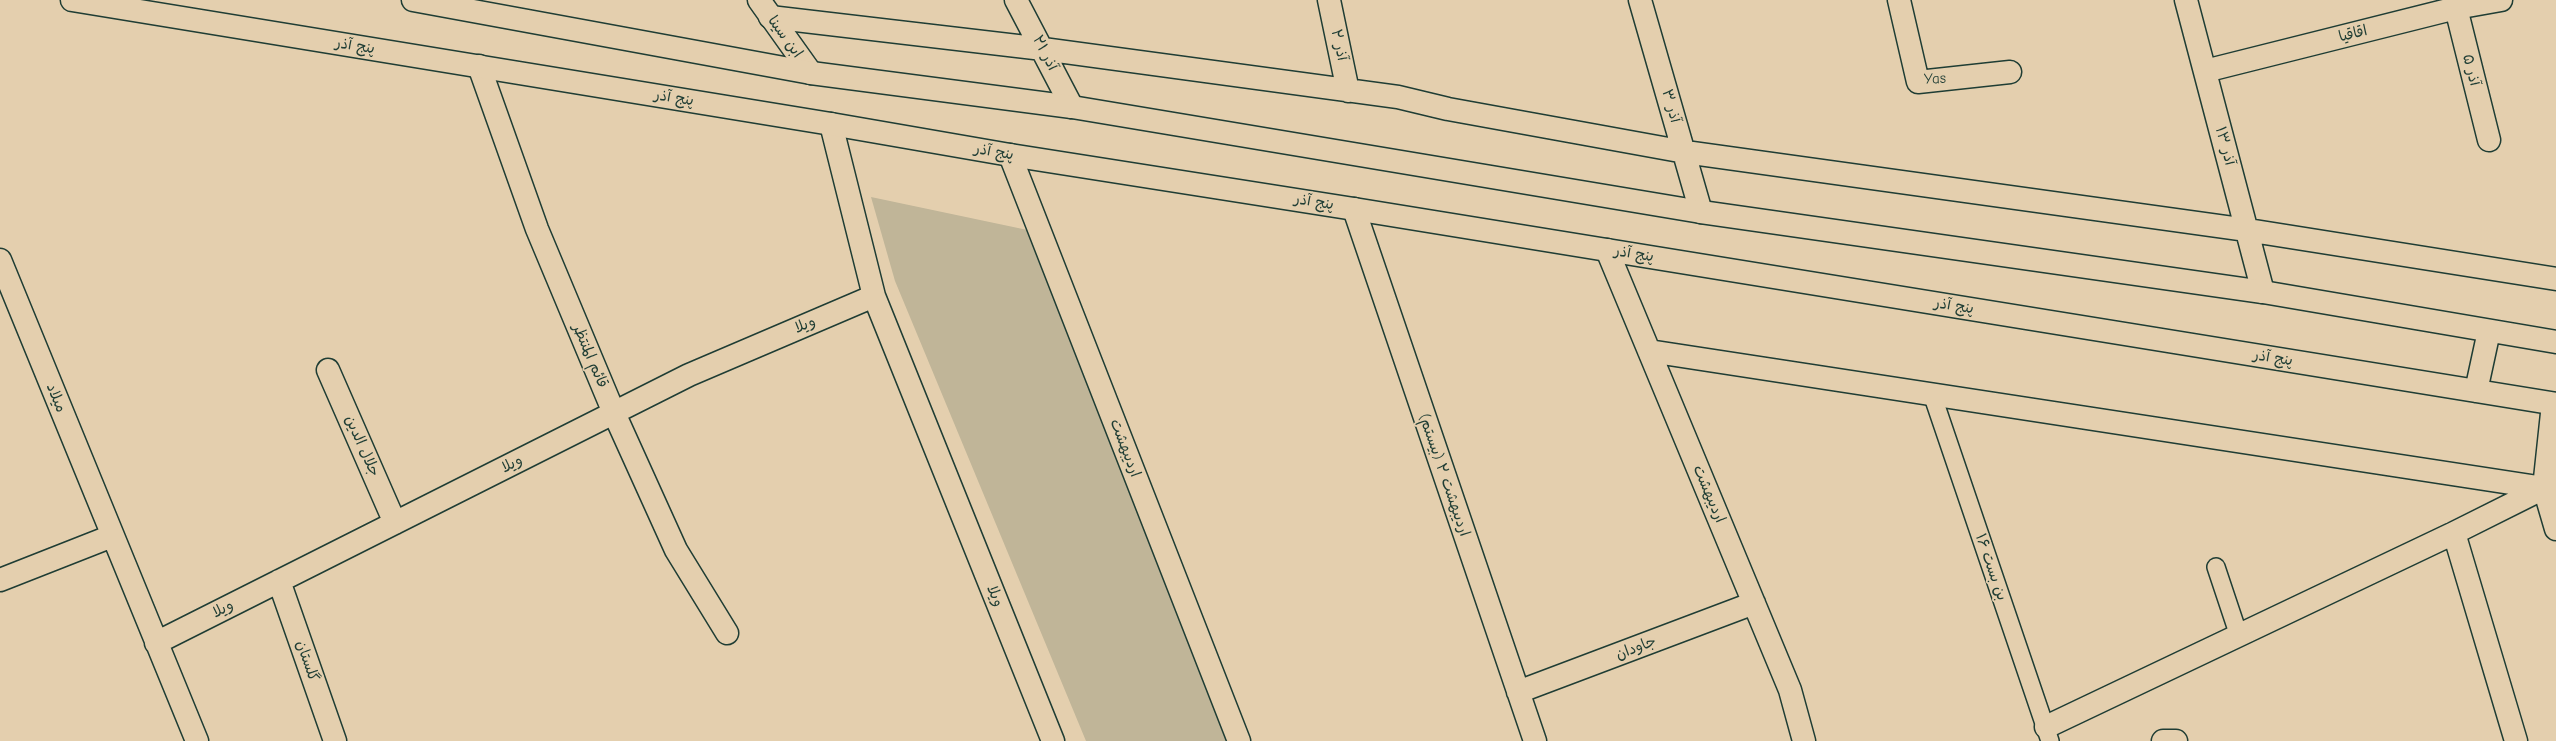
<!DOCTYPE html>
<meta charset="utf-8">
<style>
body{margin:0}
canvas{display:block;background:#e4cfae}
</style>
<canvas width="2556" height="741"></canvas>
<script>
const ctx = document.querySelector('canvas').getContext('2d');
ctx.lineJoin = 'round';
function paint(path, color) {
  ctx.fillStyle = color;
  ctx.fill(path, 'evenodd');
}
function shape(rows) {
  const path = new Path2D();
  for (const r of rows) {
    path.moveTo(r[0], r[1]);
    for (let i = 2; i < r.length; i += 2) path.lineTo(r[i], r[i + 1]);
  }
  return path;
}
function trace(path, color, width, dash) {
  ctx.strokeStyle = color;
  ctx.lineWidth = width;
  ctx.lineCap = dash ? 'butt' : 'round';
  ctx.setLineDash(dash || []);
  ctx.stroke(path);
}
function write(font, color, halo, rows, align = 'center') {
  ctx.font = font + ' "Comic Neue","Playpen Sans Arabic",sans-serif';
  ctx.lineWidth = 3.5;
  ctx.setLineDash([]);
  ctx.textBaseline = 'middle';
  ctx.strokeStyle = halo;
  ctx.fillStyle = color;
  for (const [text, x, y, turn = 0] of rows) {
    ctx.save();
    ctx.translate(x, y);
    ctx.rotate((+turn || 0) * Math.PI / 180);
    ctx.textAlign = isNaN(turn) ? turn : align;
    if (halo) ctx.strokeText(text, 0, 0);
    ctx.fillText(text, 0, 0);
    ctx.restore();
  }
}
paint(shape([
 [871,197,1037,232,1232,741,1086,741,895,281]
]), '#c0b598');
const service = shape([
 [1932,394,2050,741],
 [2216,567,2239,636]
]);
const minor = shape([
 [1016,0,1072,107],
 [1329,0,1348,91],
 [1640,0,1701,212],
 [1899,0,1918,82,2010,72],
 [2186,0,2263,292],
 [2454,0,2489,140],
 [770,17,1043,49,1398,97,1448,109,1685,152,2247,230,2556,279],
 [479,66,537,229,614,413,676,550,727,633],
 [2205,71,2456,8,2501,0],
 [831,124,874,296,1053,741],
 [1010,155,1239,741],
 [1354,209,1535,741],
 [1607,250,1790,690,1804,741],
 [0,260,197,741],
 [1649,351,2556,490],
 [328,370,395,523],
 [2544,488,2556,529],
 [2454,533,2516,741],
 [0,580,112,536],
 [279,581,335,741],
 [156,643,689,375,874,296],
 [1518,692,1754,603],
 [2046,727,2454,533,2544,488,2553,404],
 [2163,741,2176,741]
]);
const tertiary = shape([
 [759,0,811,73]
]);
const secondary = shape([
 [72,0,831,124,1010,155,1354,209,2556,404],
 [413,0,811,73,1072,107,1701,212,2263,292,2556,342],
 [2476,391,2489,331]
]);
trace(service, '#1f3d34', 20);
trace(minor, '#1f3d34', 25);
trace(tertiary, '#1f3d34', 25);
trace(secondary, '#1f3d34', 25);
trace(service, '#e4cfae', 17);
trace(minor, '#e4cfae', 22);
trace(tertiary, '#e4cfae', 22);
trace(secondary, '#e4cfae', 22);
write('15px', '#1f3d34', '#e4cfae', [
 ["اقاقیا",2353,34,-14],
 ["ابن سینا",785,37,54],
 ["آذر ۲",1339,45,78],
 ["پنج آذر",355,46,9],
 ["آذر ۲۱",1045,53,63],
 ["آذر ۵",2471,70,76],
 ["Yas",1935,79,-3],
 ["پنج آذر",674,98,9],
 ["آذر ۳",1671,106,74],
 ["۱۳ آذر",2225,146,75],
 ["پنج آذر",994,152,10],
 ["پنج آذر",1314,202,9],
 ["پنج آذر",1634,254,9],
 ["پنج آذر",1954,306,9],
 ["ویلا",805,325,-23],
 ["قائم المنتظر",590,356,67],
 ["پنج آذر",2273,358,9],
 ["میلاد",56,398,68],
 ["جلال الدین",362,446,66],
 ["اردیبهشت",1125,448,69],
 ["ویلا",512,464,-27],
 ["اردیبهشت ۲ (بیستم)",1444,475,71],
 ["اردیبهشت",1709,494,67],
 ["بن بست ۱۶",1991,567,71],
 ["ویلا",995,596,68],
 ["ویلا",223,609,-27],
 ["جاودان",1636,648,-21],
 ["گلستان",307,661,71]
]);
</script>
